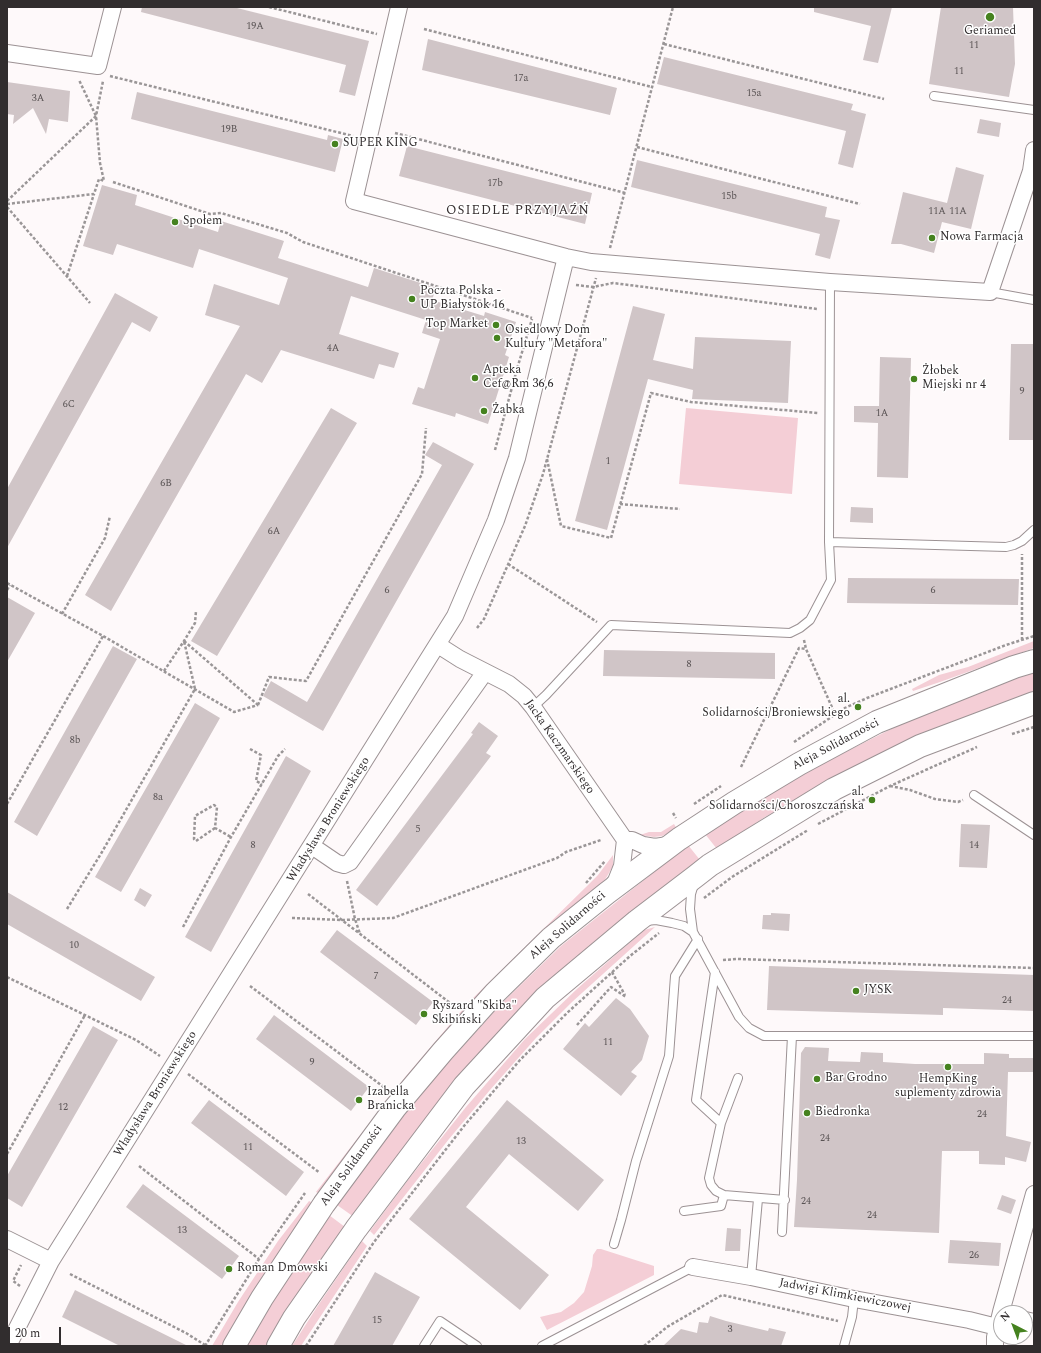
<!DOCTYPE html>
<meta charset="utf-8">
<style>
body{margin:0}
#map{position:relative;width:1041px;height:1353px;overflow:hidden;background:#fef9fa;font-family:Spectral,serif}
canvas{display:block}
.frame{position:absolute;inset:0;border:8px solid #312d2e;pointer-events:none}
.north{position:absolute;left:993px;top:1305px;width:40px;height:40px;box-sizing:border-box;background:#fff;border:1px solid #adabab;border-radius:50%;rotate:318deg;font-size:11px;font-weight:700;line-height:16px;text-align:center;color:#312d2e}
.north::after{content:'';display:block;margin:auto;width:14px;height:18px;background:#45821f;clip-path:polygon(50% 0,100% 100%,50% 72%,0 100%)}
.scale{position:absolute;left:8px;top:1327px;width:53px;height:18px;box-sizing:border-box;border:2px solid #312d2e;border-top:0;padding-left:5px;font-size:12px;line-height:14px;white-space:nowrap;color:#312d2e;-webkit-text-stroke:3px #fff;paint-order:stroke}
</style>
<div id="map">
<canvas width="1041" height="1353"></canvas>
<div class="frame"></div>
<div class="north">N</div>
<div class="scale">20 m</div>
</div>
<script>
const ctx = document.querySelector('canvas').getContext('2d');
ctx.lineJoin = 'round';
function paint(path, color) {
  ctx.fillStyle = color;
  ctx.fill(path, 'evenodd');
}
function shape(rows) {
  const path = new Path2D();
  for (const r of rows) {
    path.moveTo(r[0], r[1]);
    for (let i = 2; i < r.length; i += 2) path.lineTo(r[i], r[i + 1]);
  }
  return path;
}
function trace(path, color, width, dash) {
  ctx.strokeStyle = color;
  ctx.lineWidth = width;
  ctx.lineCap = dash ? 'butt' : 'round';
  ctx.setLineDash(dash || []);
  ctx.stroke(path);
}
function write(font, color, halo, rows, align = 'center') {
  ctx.font = font + ' Spectral,serif';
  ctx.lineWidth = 3;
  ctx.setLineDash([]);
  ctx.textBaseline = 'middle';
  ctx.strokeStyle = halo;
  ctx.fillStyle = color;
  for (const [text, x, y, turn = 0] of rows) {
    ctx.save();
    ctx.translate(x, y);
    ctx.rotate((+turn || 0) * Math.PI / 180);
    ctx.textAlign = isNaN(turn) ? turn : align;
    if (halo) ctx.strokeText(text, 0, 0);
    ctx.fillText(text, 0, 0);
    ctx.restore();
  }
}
paint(shape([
 [686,408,798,418,792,494,679,484],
 [1034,641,1034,648,940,682,913,691,912,689,939,675,968,667],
 [1034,672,1034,691,973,715,831,780,765,817,717,849,705,834,808,771,899,725,994,686],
 [674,824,677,829,662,836,654,837,640,835,649,832,661,832],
 [688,845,700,860,592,945,354,1217,337,1205,420,1094,501,1004,561,946],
 [613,855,613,866,602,885,320,1194,316,1192,406,1076,469,1002,586,887,598,875],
 [655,927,572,1002,536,1038,490,1090,449,1139,374,1235,370,1231,408,1180,466,1107,525,1039,578,988,644,930],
 [309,1201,313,1203,263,1276,221,1346,212,1346,238,1302,278,1241],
 [329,1215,345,1227,268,1346,244,1346,252,1332],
 [362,1241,367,1246,301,1346,292,1346,317,1307],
 [597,1249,601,1249,654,1266,654,1275,547,1330,540,1317,561,1312,574,1303,584,1292,592,1266,593,1255]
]), '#f4ced6');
paint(shape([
 [142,7,233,7,369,41,355,96,339,92,346,65,141,12],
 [814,7,892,7,878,63,863,60,871,26,814,12],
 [941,7,1013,7,1015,64,1009,97,929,84],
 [428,39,617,88,610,115,422,70],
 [664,57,853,104,851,110,866,114,853,168,838,164,846,131,657,84],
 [7,82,70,91,68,122,49,119,46,134,33,108,13,124,14,115,7,114],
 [137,92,327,140,328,135,343,139,335,172,131,119],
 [980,119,1001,123,999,137,977,133],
 [407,146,592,193,585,224,399,176],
 [637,160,827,207,825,217,840,220,830,259,815,255,820,234,631,187],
 [956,167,984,175,971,229,942,222,934,253,901,244,891,244,903,192,947,203],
 [102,185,137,195,135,205,218,232,221,221,284,241,278,258,368,287,374,268,436,288,432,300,484,316,485,312,516,322,505,355,509,357,488,424,456,413,455,417,412,404,418,387,424,389,440,339,422,333,426,320,351,296,339,334,399,353,394,368,379,364,374,379,281,350,262,383,246,374,111,611,85,595,240,326,205,315,214,284,279,305,288,278,199,249,193,268,117,244,113,255,83,246],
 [115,293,158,317,150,332,132,322,7,548,7,489],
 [633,306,665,314,653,360,693,369,695,337,791,341,788,403,692,399,693,390,648,379,607,530,575,521],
 [1011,344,1034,344,1034,440,1009,440],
 [880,357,911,358,908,478,877,477,878,423,854,422,854,406,879,406],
 [331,408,357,423,217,656,191,641],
 [433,442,474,464,323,731,263,696,271,681,307,702,442,465,425,455],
 [851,507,873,508,873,523,850,522],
 [848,578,1019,579,1018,605,847,603],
 [7,597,35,613,7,662],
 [113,646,137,659,37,836,14,822],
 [604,650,775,653,775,679,603,676],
 [195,703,220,718,121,892,95,877],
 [479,722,498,736,486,753,491,756,377,906,356,890,473,734,471,733],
 [286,756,311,771,211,952,185,937],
 [961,824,990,825,987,868,959,867],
 [140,888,152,895,145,907,134,900],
 [7,892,155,977,141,1001,7,924],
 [771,913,790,914,789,931,762,929,763,915,771,915],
 [337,930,433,1002,416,1025,320,952],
 [769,966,1034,975,1034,1011,943,1008,943,1015,767,1010],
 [616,998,630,1009,649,1036,642,1060,631,1072,637,1076,621,1096,563,1049,585,1023,589,1027],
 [274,1015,369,1087,351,1111,256,1039],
 [93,1026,118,1040,22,1207,7,1198,7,1176],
 [805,1047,829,1048,828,1061,860,1062,861,1052,883,1053,883,1062,915,1064,984,1064,984,1053,1009,1054,1009,1058,1034,1058,1034,1072,1008,1072,1006,1136,1031,1142,1026,1162,1005,1157,1005,1165,979,1164,979,1151,942,1151,939,1233,794,1227,797,1180,801,1053],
 [209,1100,304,1172,286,1196,191,1123],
 [507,1100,604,1180,578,1211,509,1154,466,1207,549,1275,520,1310,409,1219],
 [143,1184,239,1256,222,1279,126,1207],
 [1002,1195,1016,1200,1011,1214,997,1209],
 [727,1228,741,1229,740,1251,725,1251],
 [950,1240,1001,1243,999,1266,948,1263],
 [375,1272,420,1297,392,1346,333,1346],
 [75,1290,188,1346,120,1346,62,1317],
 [710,1316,726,1321,768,1331,769,1328,786,1332,781,1346,663,1346,681,1329,697,1333,699,1322,708,1323]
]), '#d0c5c7');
const lane = shape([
 [934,96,1034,110],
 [990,292,1034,300],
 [829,542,1006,547,1014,545,1022,541,1034,530],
 [533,707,546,695,611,625,790,633,800,628,810,620,831,580,829,542,830,282],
 [974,795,1034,835],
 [694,884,691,894,690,909,693,932,739,1017,749,1028,764,1036,1034,1036],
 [646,921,656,920,672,923,684,926,693,932],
 [715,972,696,1100,721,1123,709,1178,711,1185,716,1191,724,1195],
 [721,1123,738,1078],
 [684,1211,721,1206,724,1195,785,1200],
 [782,1232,792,1036],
 [614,1244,621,1220,636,1161,669,1056,675,976,698,939],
 [751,1277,758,1199],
 [1025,1316,1034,1318],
 [424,1346,440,1321,477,1346],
 [542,1346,693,1267],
 [844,1346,852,1317,854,1299]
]);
const street = shape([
 [399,7,354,201,566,257,591,262,830,282,990,292,1031,171,1034,150],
 [7,53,98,66,113,7],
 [438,645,460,659,509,684,524,696,533,707,625,840,622,866,616,881,610,889],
 [625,840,632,840,643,845,655,847,668,845,672,843],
 [312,846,337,863,344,865,350,862,485,672],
 [7,1239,51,1261],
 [693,1267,751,1277,854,1299,969,1320,997,1327],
 [8,1346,51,1261,455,616,496,520,517,458,566,257],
 [995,1346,995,1337,1001,1312,1034,1194]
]);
const secondary = shape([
 [234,1346,262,1298,324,1204,395,1108,443,1051,495,993,551,938,607,893,679,839,734,803,799,764,877,722,1014,667,1034,661],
 [278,1346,294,1318,356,1229,464,1086,545,998,637,921,696,876,710,865,834,789,920,746,1034,703]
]);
trace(lane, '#9c9294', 10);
trace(street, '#9c9294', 18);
trace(secondary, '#9c9294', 24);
trace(shape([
 [269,7,377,34],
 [424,29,652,87],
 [664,44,884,99],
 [110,76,353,136],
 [395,133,625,193],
 [637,147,860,204],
 [113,182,210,214,221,213,287,233,303,242,532,318],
 [7,201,96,116,103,81],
 [7,204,94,194,99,179,104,181,100,163,96,116,79,80],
 [7,207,90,303],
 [610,248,673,7],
 [67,276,94,194],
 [576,285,593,287,613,283,817,309],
 [495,450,517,369,532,319],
 [547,459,561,526,611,538,651,393,691,402,818,413],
 [620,504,680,509],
 [508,564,597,622],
 [7,583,103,636,234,712,258,705],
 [7,590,10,585],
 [62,614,105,538,110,516],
 [477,628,484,619,525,526,543,474,596,278],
 [804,640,806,649,835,714],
 [1022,640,1022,554],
 [184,641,258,705],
 [164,671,184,641,195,623,196,611],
 [258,705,269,677,306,681,422,474,426,428],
 [1012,734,1034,727],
 [794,742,845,708,867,698,1006,645,1034,636],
 [250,749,261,755,256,781,262,784],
 [741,767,799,648,806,649],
 [890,786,910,790,935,799,958,802,963,800],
 [7,804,103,636],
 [694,804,721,786],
 [673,813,676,818],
 [818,824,890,786,977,747],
 [215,828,196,841,194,839,195,816,214,805,217,807,215,828,231,837],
 [347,881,355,919,360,934],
 [586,883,605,861],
 [308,894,454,1006],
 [704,898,732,877,808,830],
 [67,909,102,852,195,689,184,641],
 [292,918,342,920,393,918,557,858,566,852,601,840],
 [183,927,231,837,278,756,285,749],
 [723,960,737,959,1034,968],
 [612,972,625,995],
 [7,977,136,1040,160,1056],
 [250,986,385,1088],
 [577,1025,611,987,626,997],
 [188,1074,320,1173],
 [7,1154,85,1015],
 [139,1166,259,1259],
 [70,1274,186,1333,205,1345],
 [20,1286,13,1281,21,1265],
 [205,1346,259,1259,305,1193],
 [306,1346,374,1242,464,1126,520,1060,567,1013,630,956,659,933],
 [644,1346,667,1327,722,1295,838,1321]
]), '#9a9697', 2.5, [3, 2]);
trace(lane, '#fff', 8);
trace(street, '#fff', 16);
trace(secondary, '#fff', 22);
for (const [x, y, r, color] of [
 [990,17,5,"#45821f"],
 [335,144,4,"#45821f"],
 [175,222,4,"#45821f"],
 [932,238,4,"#45821f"],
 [412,299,4,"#45821f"],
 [496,325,4,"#45821f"],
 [497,338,4,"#45821f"],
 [475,378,4,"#45821f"],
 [914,379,4,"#45821f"],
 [484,411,4,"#45821f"],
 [858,707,4,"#45821f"],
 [872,800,4,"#45821f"],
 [856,991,4,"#45821f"],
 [424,1014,4,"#45821f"],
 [948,1067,4,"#45821f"],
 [817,1079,4,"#45821f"],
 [359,1100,4,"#45821f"],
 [807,1113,4,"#45821f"],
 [229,1269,4,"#45821f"]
]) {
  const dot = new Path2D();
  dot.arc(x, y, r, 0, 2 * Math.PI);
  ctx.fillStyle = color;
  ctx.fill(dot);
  trace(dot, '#fff', 1.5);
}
write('10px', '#595354', null, [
 ["19A",255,27],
 ["11",974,46],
 ["11",959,72],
 ["17a",521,79],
 ["15a",754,94],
 ["3A",38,99],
 ["19B",229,130],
 ["17b",495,184],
 ["15b",729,197],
 ["11A",937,212],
 ["11А",958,212],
 ["4A",333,349],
 ["9",1022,392],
 ["6C",69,405],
 ["1A",882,414],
 ["1",608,462],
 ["6B",166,484],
 ["6A",274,532],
 ["6",387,591],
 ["6",933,591],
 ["8",689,665],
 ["8b",75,741],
 ["8a",158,798],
 ["5",418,830],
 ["8",253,846],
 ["14",974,846],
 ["10",74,946],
 ["7",376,977],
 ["24",1007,1001],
 ["11",608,1043],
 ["9",312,1063],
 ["12",63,1108],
 ["24",982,1115],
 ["24",825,1139],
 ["13",521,1142],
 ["11",248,1148],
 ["24",806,1202],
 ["24",872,1216],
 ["13",182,1231],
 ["26",974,1256],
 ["15",377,1321],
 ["3",730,1330]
]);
write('12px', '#312d2e', '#fff', [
 ["Geriamed",990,32,"center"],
 ["SUPER KING",343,144],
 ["Społem",183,222],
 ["Nowa Farmacja",940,238],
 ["Poczta Polska -",420,292],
 ["UP Białystok 16",420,306],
 ["Top Market",488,325,"right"],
 ["Osiedlowy Dom",505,331],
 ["Kultury \"Metafora\"",505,345],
 ["Apteka",483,371],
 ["Cef@Rm 36,6",483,385],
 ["Żłobek",922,372],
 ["Miejski nr 4",922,386],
 ["Żabka",492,411],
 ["al.",850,700,"right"],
 ["Solidarności/Broniewskiego",850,714,"right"],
 ["al.",864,793,"right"],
 ["Solidarności/Choroszczańska",864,807,"right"],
 ["JYSK",864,991],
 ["Ryszard \"Skiba\"",432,1007],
 ["Skibiński",432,1021],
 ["Bar Grodno",825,1079],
 ["HempKing",948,1080,"center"],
 ["suplementy zdrowia",948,1094,"center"],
 ["Izabella",367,1093],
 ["Branicka",367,1107],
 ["Biedronka",815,1113],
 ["Roman Dmowski",237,1269]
], 'left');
write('12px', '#312d2e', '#fff', [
 ["Aleja Solidarności",836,745,-28],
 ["Jacka Kaczmarskiego",559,747,55],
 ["Władysława Broniewskiego",329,820,-58],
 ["Aleja Solidarności",568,926,-41],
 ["Władysława Broniewskiego",156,1094,-58],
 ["Aleja Solidarności",352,1166,-54],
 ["Jadwigi Klimkiewiczowej",845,1296,11]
]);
ctx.letterSpacing = '1px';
write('13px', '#372f30', '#fff', [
 ["OSIEDLE PRZYJAŹŃ",518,211]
]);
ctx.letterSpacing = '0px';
</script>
